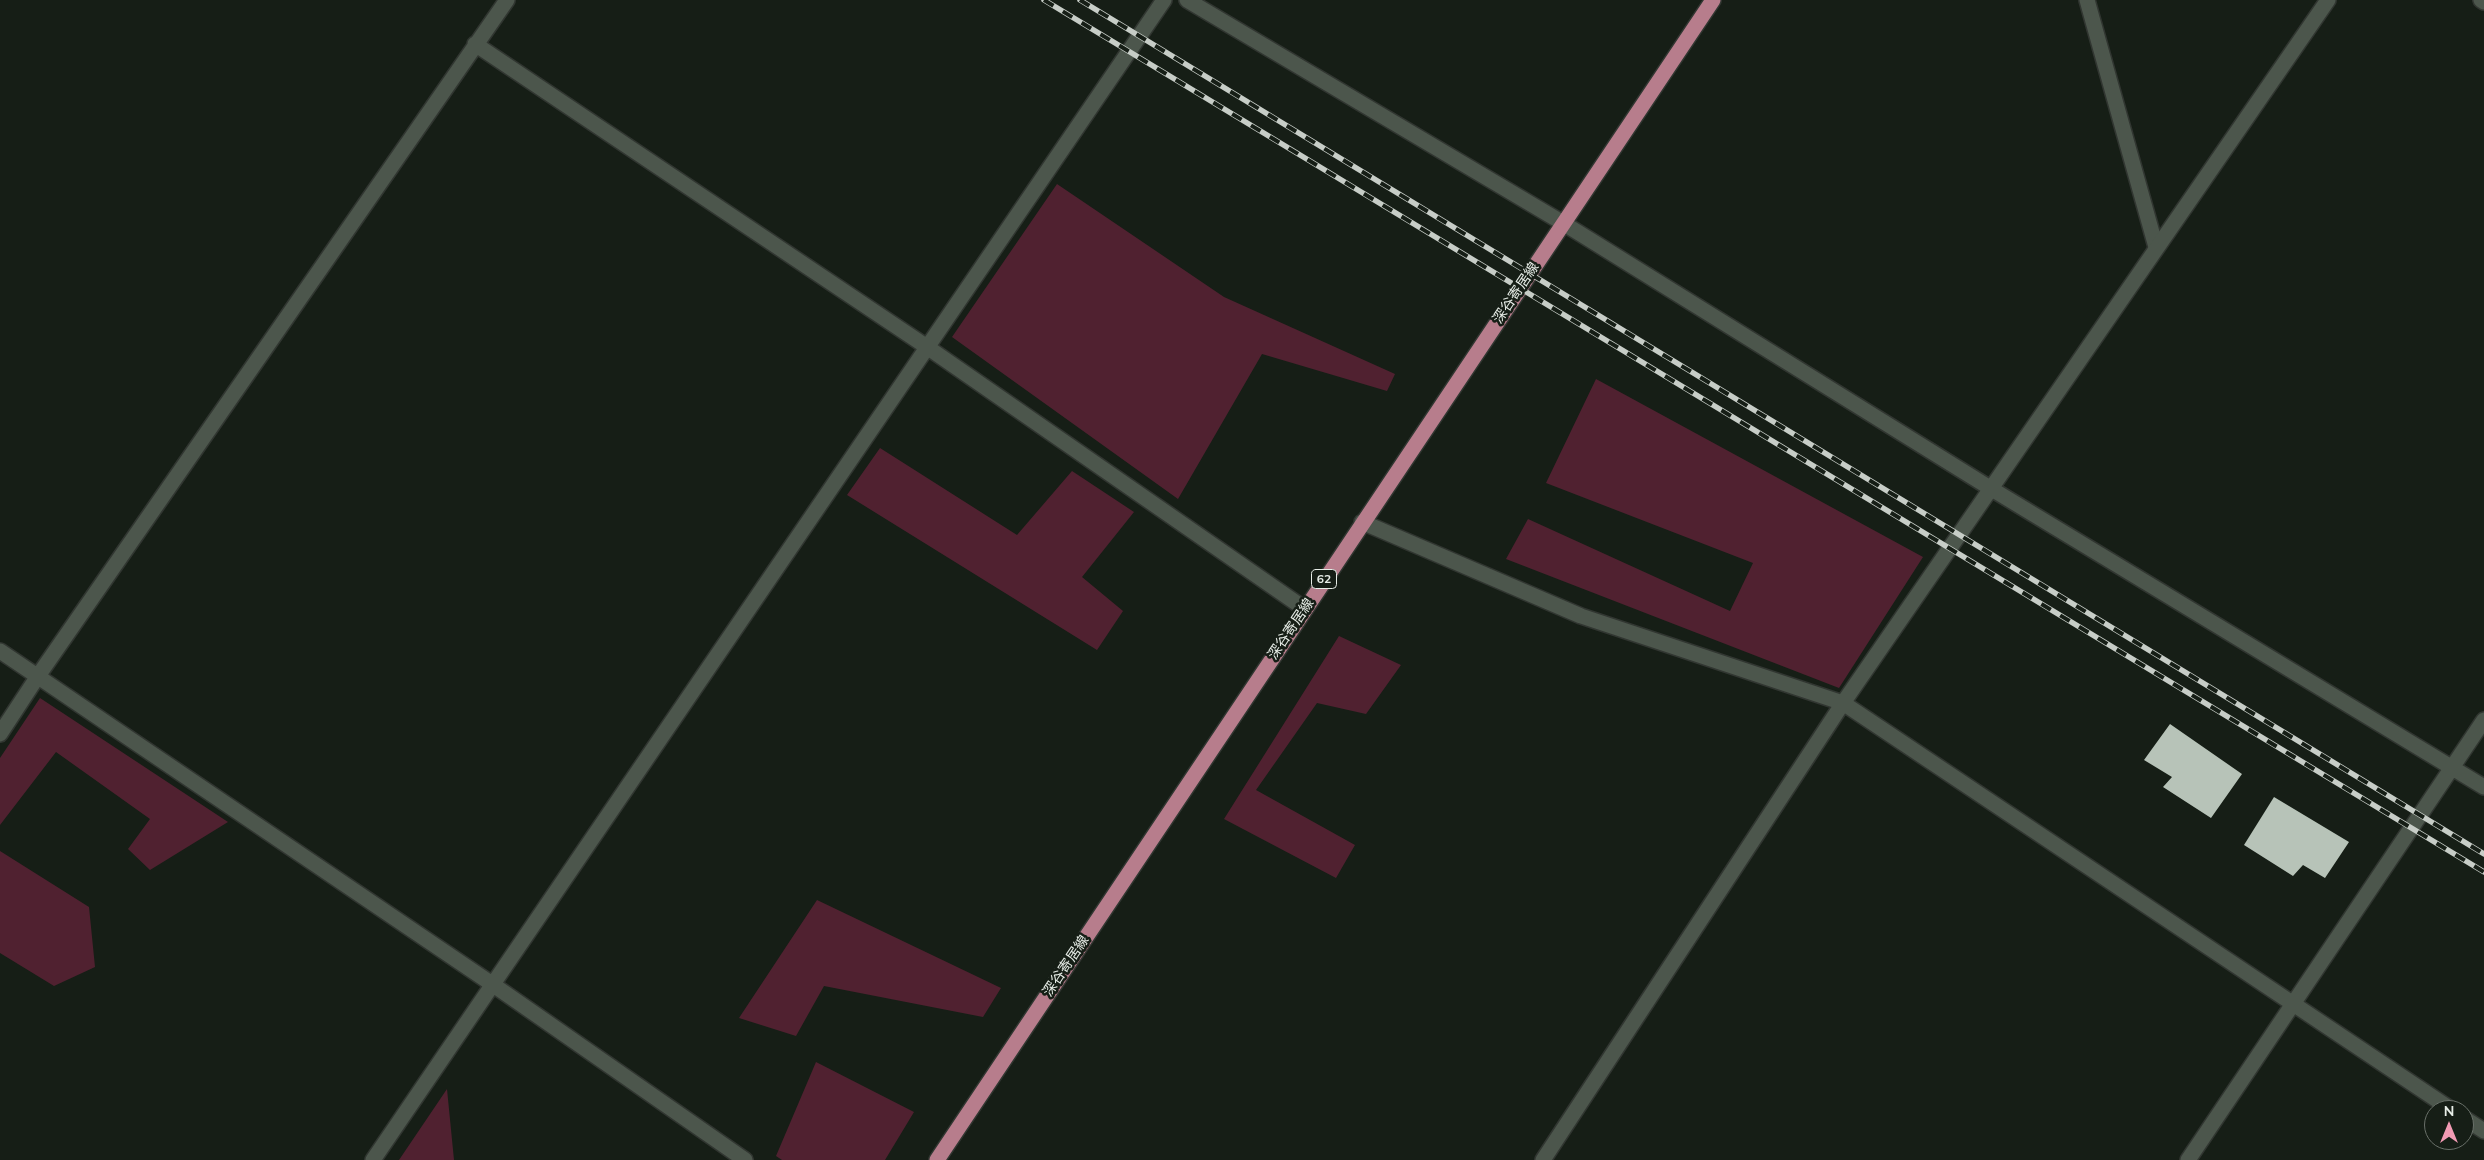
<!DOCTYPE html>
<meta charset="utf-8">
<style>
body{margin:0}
#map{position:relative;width:2484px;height:1160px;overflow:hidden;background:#161e16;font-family:Mulish,sans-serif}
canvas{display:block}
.north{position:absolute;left:2424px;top:1100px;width:50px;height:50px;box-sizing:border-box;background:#161e16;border:1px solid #6a716a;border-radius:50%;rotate:0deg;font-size:14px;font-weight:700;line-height:20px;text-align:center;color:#e7ede7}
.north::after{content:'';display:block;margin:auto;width:18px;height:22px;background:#f19ab3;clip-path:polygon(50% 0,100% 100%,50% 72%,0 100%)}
</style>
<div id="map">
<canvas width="2484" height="1160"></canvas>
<div class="north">N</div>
</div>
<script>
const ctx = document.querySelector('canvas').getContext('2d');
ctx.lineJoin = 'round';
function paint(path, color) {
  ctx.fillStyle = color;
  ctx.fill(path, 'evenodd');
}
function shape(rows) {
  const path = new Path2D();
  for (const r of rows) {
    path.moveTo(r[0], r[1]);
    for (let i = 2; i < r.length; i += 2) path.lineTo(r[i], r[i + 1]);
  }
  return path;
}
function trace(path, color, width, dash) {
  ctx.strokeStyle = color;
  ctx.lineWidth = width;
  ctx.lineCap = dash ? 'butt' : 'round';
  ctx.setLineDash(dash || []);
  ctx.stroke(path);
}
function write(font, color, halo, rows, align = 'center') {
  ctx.font = font + ' Mulish,"Noto Sans JP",sans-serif';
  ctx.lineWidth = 5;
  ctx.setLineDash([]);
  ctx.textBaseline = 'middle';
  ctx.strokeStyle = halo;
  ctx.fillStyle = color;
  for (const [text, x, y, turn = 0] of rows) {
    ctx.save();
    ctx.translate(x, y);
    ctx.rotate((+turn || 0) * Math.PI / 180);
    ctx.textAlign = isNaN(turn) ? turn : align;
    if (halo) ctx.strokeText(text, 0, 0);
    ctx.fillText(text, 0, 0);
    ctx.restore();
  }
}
paint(shape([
 [1057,184,1224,297,1395,374,1387,391,1262,354,1178,499,952,337],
 [1596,379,1923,557,1839,688,1506,559,1528,519,1730,611,1753,563,1546,483],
 [880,448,1017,535,1072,471,1134,512,1082,577,1123,611,1097,650,847,495],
 [1339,636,1401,665,1366,714,1317,703,1256,790,1355,845,1336,878,1224,819],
 [40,698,228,822,150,870,128,849,150,819,56,752,0,825,0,758],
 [0,851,89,907,95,967,54,986,0,953],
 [817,900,1001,988,983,1017,824,986,796,1036,739,1018],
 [816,1062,914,1112,885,1160,782,1160,776,1156],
 [447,1089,454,1160,399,1160]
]), '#502130');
paint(shape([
 [2170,724,2242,774,2211,818,2163,787,2172,777,2144,760],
 [2274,797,2349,842,2325,878,2303,865,2293,876,2244,845]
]), '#b7c3b8');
const lane = shape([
 [2087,0,2156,247]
]);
const street = shape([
 [1187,0,1563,223,1990,488,2484,787],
 [2481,0,2484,2],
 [475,44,927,347,1305,609],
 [1362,522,1581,616,1843,703,2452,1110],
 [0,651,492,984,745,1160],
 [0,734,38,676,507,0],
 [2464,1118,2484,1131],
 [373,1160,1164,0],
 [1543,1160,1843,703,2328,0],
 [2188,1160,2484,720]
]);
const primary = shape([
 [937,1160,1713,0]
]);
trace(lane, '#313631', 18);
trace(street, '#313631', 18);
trace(primary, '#313631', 18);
trace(lane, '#4c564c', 15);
trace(street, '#4c564c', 15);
trace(primary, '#b77d8c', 15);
const rail = shape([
 [1044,0,2484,872],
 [1080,0,2484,854]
]);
trace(rail, '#c7cdc7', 5.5);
trace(rail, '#161e16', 4, [11]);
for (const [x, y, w] of [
 [1324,579,25]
]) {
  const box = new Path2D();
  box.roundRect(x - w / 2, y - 9.5, w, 19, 4);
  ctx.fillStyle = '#161e16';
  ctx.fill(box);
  trace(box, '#e7ede7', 1);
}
write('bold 12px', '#e7ede7', null, [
 ["62",1324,579]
]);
write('14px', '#e7ede7', '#161e16', [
 ["深谷寄居線",1516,293,-56],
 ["深谷寄居線",1291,629,-56],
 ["深谷寄居線",1066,966,-56]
]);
</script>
